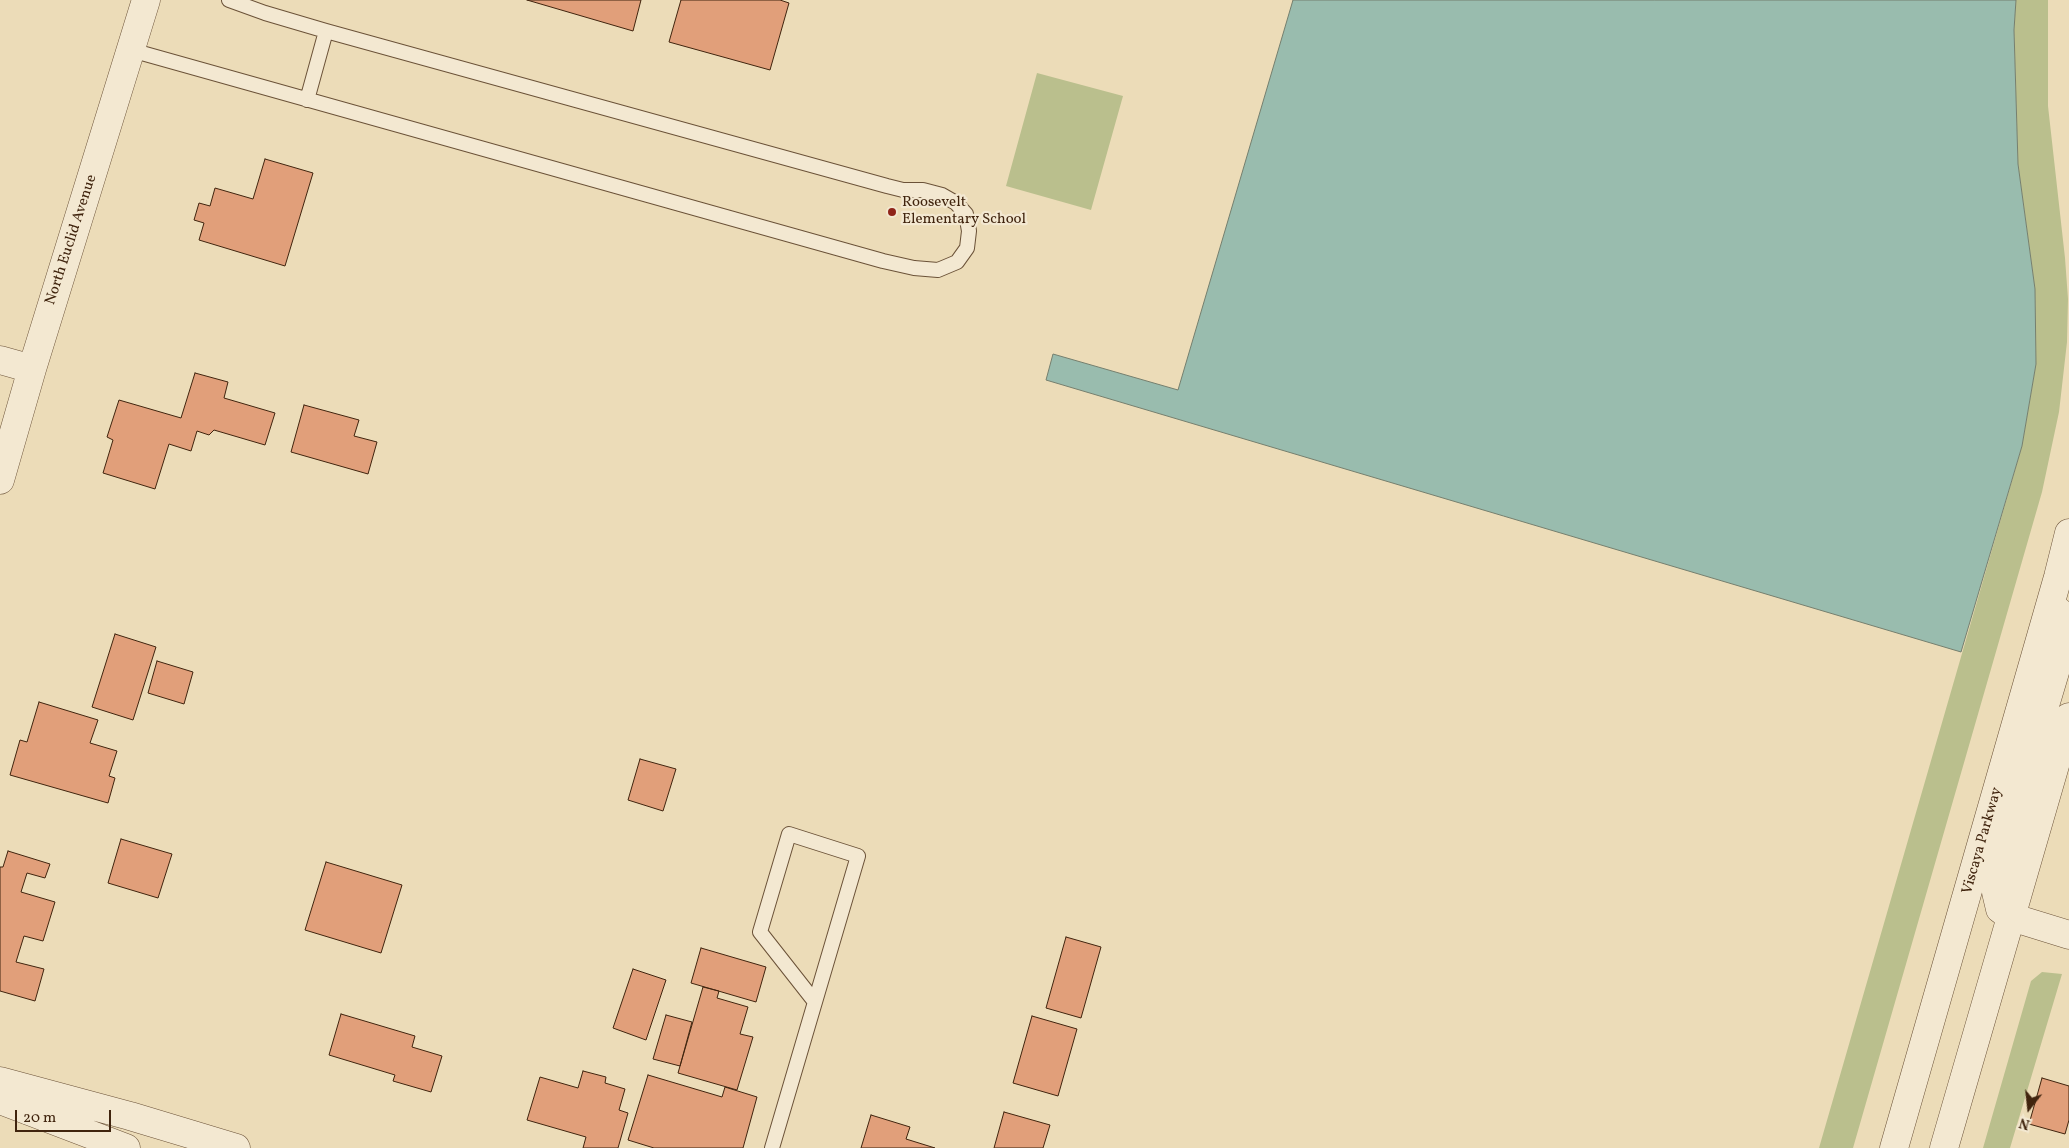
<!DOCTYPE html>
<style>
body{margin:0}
#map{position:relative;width:2069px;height:1148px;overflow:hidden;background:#ecdcb8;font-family:Vollkorn,serif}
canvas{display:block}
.north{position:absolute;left:2004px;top:1083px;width:50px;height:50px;-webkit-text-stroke:4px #f3e8d1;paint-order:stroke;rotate:196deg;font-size:14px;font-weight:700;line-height:20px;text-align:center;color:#40240e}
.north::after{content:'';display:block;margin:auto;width:18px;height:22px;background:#40240e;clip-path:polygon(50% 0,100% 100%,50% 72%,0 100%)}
.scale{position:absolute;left:15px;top:1110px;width:96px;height:22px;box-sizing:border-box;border:2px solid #40240e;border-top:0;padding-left:6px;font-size:15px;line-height:18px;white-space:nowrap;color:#40240e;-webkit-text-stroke:4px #f3e8d1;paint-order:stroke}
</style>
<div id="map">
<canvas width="2069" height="1148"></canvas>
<div class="north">N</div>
<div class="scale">20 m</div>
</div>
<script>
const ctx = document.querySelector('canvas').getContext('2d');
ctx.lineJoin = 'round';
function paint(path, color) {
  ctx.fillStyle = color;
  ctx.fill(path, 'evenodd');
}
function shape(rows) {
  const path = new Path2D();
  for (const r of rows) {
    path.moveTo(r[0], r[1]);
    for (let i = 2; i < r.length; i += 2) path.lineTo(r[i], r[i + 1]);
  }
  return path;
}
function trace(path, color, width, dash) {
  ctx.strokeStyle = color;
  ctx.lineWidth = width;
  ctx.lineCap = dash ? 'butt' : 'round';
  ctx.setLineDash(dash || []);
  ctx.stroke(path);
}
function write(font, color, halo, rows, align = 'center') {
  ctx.font = font + ' Vollkorn,serif';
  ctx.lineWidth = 4.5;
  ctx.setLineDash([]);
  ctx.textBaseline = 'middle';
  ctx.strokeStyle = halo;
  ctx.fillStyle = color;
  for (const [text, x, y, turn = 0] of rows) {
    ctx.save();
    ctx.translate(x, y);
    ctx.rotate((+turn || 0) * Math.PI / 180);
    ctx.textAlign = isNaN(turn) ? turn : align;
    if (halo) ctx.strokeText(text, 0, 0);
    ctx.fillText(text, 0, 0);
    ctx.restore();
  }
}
paint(shape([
 [2016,0,2048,0,2048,106,2065,258,2068,299,2067,342,2059,412,2042,492,1853,1148,1819,1148,2022,446,2036,364,2035,289,2018,164,2014,30],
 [1037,73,1123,96,1091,210,1006,186],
 [2042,972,2062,974,2010,1148,1983,1148,2031,981]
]), '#babf8d');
const water = shape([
 [1293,0,2016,0,2014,30,2018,164,2035,289,2036,364,2022,446,1961,652,1046,380,1053,354,1178,390,1293,0]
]);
paint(water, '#99bcae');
trace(water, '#757f6e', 1);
const building = shape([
 [527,0,641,0,633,31,527,0],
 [681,0,780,0,789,3,770,70,669,42,681,0],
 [265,159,313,173,285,266,199,240,204,223,194,220,199,203,210,206,215,188,253,199,265,159],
 [195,373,228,382,224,398,275,413,265,445,214,430,209,435,197,431,191,451,169,444,155,489,103,473,113,440,107,437,119,400,181,418,195,373],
 [304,405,359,420,354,436,377,442,368,474,291,452,304,405],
 [115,634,156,647,133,720,92,707,115,634],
 [157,661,193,672,184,704,148,693,157,661],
 [39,702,98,720,90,743,117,751,109,776,115,778,108,803,10,775,20,740,27,742,39,702],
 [640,759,676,769,663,811,628,800,640,759],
 [121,839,172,854,158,898,108,883,121,839],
 [8,851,50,864,45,878,27,873,21,892,55,902,43,941,24,936,16,962,44,969,35,1001,0,991,0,867,3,867,8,851],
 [326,862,402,885,381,953,305,930,326,862],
 [1066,937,1101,947,1081,1018,1046,1008,1066,937],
 [701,948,766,967,756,1002,691,983,701,948],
 [633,969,666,980,646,1040,613,1028,633,969],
 [703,987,719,991,717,998,748,1007,740,1034,753,1037,737,1090,678,1073,703,987],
 [341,1014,415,1036,412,1047,442,1056,431,1092,393,1081,395,1075,329,1055,341,1014],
 [666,1015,692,1022,680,1066,653,1059,666,1015],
 [1032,1016,1077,1029,1058,1096,1013,1083,1032,1016],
 [583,1071,606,1077,605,1083,625,1089,619,1110,628,1113,618,1148,583,1148,586,1137,527,1120,540,1077,578,1088,583,1071],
 [648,1075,722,1097,725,1087,757,1097,743,1148,654,1148,628,1140,648,1075],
 [2042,1078,2069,1086,2069,1120,2065,1134,2029,1124,2042,1078],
 [1004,1112,1050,1125,1043,1148,994,1148,1004,1112],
 [871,1115,910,1127,906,1139,935,1148,861,1148,871,1115]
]);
paint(building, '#e19f7a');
trace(building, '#40240e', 1);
const service = shape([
 [131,50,883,261,914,268,938,270,957,262,967,248,969,231,966,214,956,203,942,195,923,190,903,190,887,186,326,31,265,13,229,0],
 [307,100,326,31],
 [772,1148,858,856,789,834,760,932,815,1002]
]);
const minor = shape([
 [0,360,32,369],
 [0,480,32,369,146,0],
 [2011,917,2069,935]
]);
const tertiary = shape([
 [2011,917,2000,909,1996,892,1996,869,2058,662,2058,611],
 [0,1081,130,1116,236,1148],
 [0,1100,126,1148],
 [1894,1148,2058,577,2069,533],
 [1944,1148,2069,717]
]);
trace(service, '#6b5238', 16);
trace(minor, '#6b5238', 29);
trace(tertiary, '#6b5238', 29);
trace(service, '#f3e8d1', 14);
trace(minor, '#f3e8d1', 28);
trace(tertiary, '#f3e8d1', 28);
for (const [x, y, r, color] of [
 [892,212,5,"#8f2418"]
]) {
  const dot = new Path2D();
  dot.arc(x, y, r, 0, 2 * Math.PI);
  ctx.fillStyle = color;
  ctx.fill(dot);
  trace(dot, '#f3e8d1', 2);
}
write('15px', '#40240e', '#f3e8d1', [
 ["Roosevelt",902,203],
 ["Elementary School",902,220]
], 'left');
write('15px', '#40240e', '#f3e8d1', [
 ["North Euclid Avenue",72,240,-72],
 ["Viscaya Parkway",1983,841,-74]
]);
</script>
